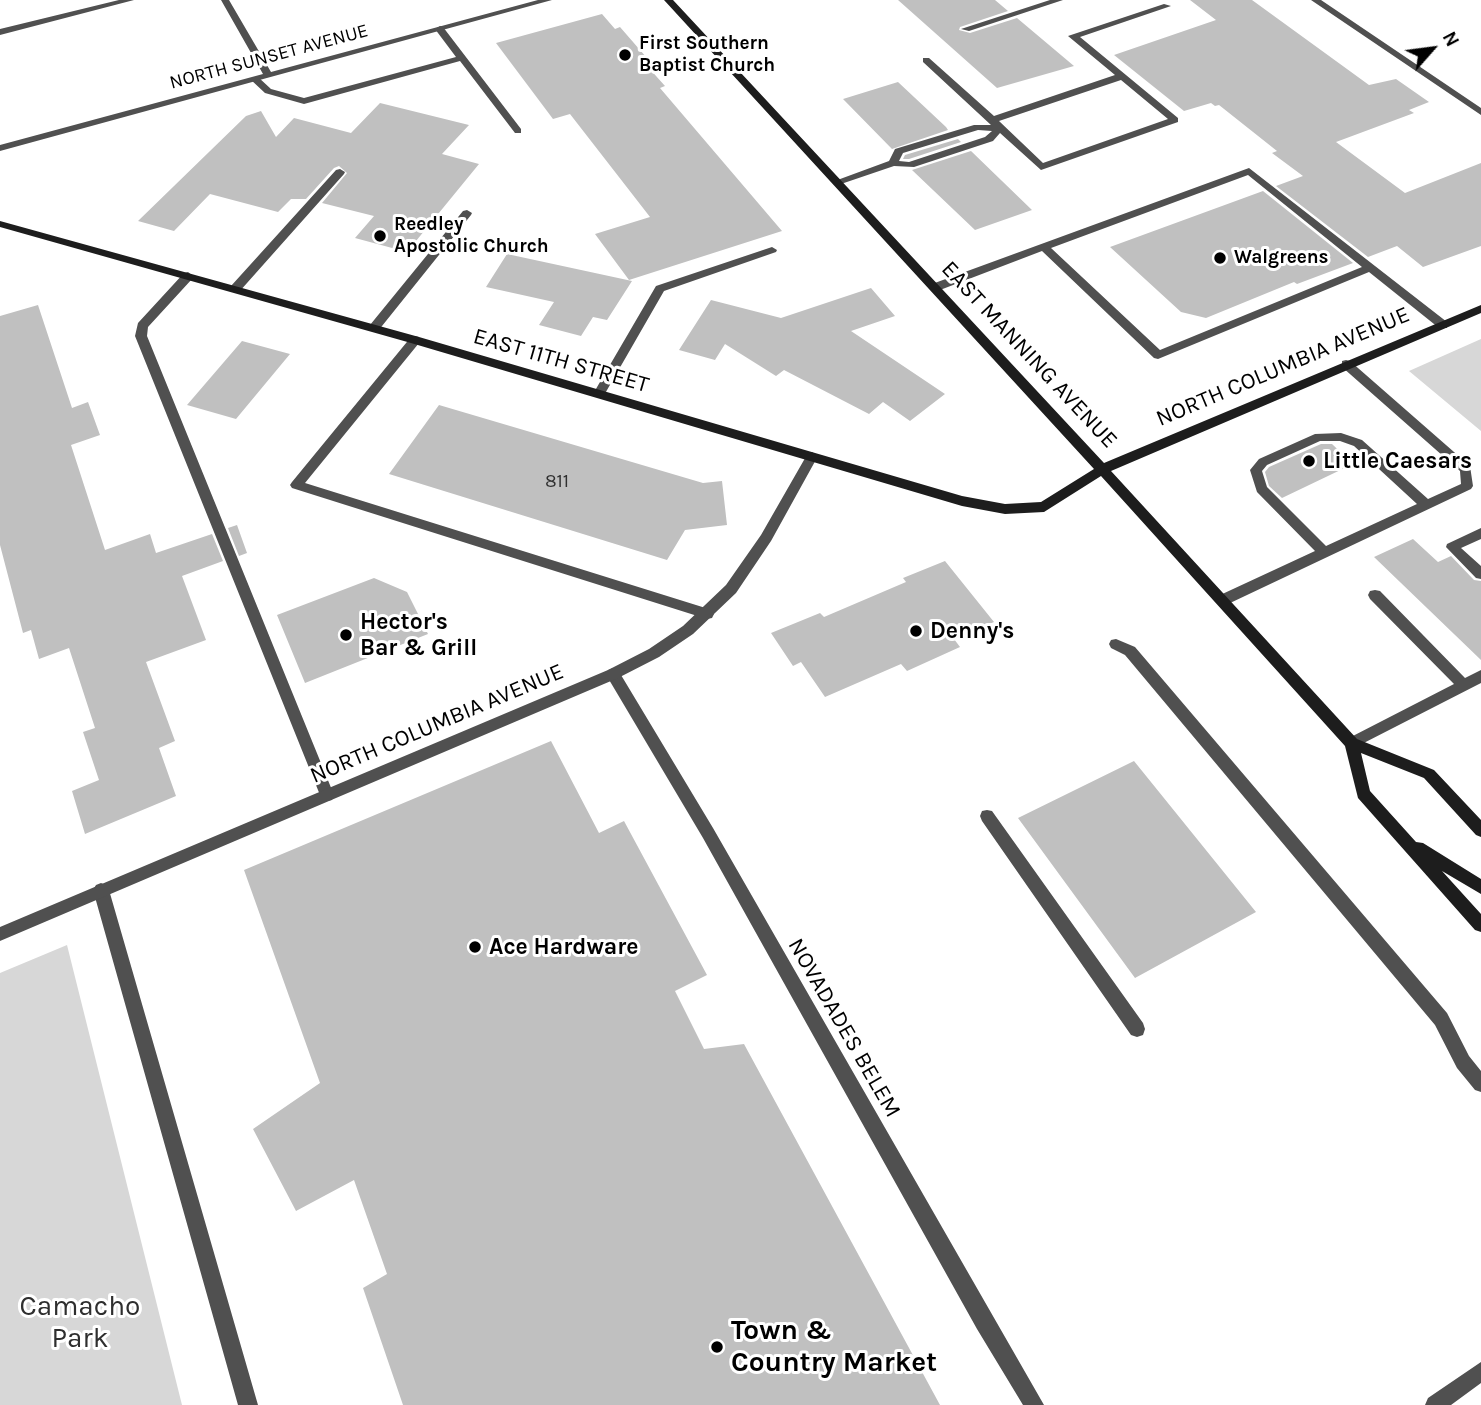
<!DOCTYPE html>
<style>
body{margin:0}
#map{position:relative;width:1481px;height:1405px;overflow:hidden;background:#fff;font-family:Karla,sans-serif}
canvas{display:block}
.north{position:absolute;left:1397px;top:14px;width:70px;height:70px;-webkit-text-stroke:5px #fff;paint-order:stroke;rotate:62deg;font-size:19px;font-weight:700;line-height:28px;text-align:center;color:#000}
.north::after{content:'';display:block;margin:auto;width:24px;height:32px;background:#000;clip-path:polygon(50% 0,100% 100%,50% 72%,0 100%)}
</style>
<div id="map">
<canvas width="1481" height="1405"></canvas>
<div class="north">N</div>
</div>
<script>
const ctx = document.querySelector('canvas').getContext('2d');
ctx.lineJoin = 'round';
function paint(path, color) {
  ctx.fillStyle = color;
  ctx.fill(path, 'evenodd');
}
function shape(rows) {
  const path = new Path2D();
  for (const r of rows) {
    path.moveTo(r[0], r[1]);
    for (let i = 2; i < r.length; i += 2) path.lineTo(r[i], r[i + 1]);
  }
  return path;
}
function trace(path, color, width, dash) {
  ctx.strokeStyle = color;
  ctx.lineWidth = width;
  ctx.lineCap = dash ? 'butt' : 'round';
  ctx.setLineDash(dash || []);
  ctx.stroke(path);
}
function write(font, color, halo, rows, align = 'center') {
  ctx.font = font + ' Karla,sans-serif';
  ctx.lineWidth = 6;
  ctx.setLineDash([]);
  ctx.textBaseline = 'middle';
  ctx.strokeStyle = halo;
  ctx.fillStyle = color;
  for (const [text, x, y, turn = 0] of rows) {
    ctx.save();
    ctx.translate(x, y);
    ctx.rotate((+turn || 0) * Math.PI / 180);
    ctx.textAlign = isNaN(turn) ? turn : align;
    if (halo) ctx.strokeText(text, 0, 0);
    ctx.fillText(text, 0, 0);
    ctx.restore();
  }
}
paint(shape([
 [1481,339,1481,431,1409,371],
 [67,945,182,1405,0,1405,0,973]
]), '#d7d7d7');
paint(shape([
 [898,0,995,0,1008,11,960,27,959,30,970,33,1017,18,1074,66,997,88],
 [1190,0,1252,0,1369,85,1396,79,1429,102,1409,110,1414,113,1336,142,1405,193,1481,163,1481,246,1423,267,1397,246,1368,257,1276,186,1303,176,1272,153,1277,151,1219,105,1215,106,1211,103,1184,111,1114,55,1216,20],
 [602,14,615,29,620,27,653,65,648,67,665,86,660,88,782,231,629,280,595,234,650,217,570,114,553,119,496,43],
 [898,82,946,127,948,130,892,149,843,99],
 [380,103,469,125,442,154,479,164,407,252,355,238,374,216,322,203,347,173,339,166,334,168,306,199,291,199,278,212,210,194,174,231,138,221,246,116,261,111,276,137,294,118,351,133],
 [958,139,961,142,909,159,903,159,905,155],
 [971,151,1032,210,975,230,912,170],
 [1263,191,1353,263,1297,284,1294,282,1206,318,1181,312,1110,247],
 [507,254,632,281,607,320,593,317,581,336,539,325,554,302,486,287],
 [871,288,895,316,851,331,945,394,910,421,883,402,869,414,784,370,776,376,725,344,715,360,679,350,711,300,781,318],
 [38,305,72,408,88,402,100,435,71,445,105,550,150,534,156,553,212,534,223,561,182,576,206,640,146,662,175,741,159,748,176,796,85,834,72,791,99,780,83,732,95,728,69,648,39,659,31,630,23,633,0,545,0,316],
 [242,341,290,354,236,419,187,405],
 [439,405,703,483,722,481,727,525,685,530,667,560,389,474],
 [1321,444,1332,444,1353,464,1282,498,1269,486,1265,472,1269,467],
 [237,525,247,553,239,556,228,528],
 [1413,539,1438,562,1451,556,1474,580,1481,581,1481,660,1374,557],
 [945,561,994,622,954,639,960,647,907,671,901,664,825,697,801,662,793,666,771,633,820,613,824,617,906,582,903,578],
 [374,578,407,592,428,634,305,683,277,615],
 [551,741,599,833,624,821,707,975,675,991,704,1049,744,1044,940,1405,403,1405,363,1288,387,1274,354,1180,296,1211,253,1129,320,1083,244,870],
 [1134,761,1256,912,1135,978,1018,818]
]), '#c0c0c0');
paint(shape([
 [119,0,134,0,0,35,0,29,119,0],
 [1050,0,1063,0,969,31,961,29,1050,0],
 [1311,0,1321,0,1481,108,1481,115,1311,0],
 [1164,4,1171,6,1080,37,1178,118,1178,122,1041,170,1000,133,993,141,914,167,894,166,841,184,837,185,832,182,889,161,895,149,974,125,991,125,923,62,923,58,929,58,994,116,1115,75,1068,36,1164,4],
 [1121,80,1168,119,1043,163,999,121,1121,80],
 [978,130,992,131,985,137,909,162,899,161,903,153,978,130],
 [440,26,443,27,521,129,521,133,515,133,460,61,304,104,265,93,250,79,258,77,271,89,304,98,456,57,435,29,440,26],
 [1249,168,1447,322,1447,328,1439,328,1369,272,1158,359,1154,358,1042,251,940,290,936,291,930,287,932,284,1249,168],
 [1248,175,1362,267,1160,350,1051,248,1248,175],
 [340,169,345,172,344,174,239,292,231,292,231,286,336,170,340,169],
 [467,210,472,213,471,215,378,331,370,331,370,325,463,211,467,210],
 [772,247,777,250,776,252,664,291,603,397,595,397,593,394,656,286,772,247],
 [188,272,193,276,192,279,148,327,147,336,334,795,332,800,327,801,322,800,320,795,135,336,138,323,184,273,188,272],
 [415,336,419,337,419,343,305,483,712,610,714,614,712,618,707,619,292,488,290,485,292,482,411,337,415,336],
 [1346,360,1350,361,1470,466,1473,486,1471,489,1228,604,1218,604,1216,600,1218,596,1315,551,1257,492,1250,470,1259,459,1315,434,1341,433,1362,440,1428,499,1461,484,1460,471,1342,367,1342,361,1346,360],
 [1320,441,1340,441,1354,446,1417,504,1326,546,1267,487,1262,471,1267,465,1320,441],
 [1481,528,1481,539,1461,548,1481,566,1481,579,1476,578,1446,547,1447,544,1481,528],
 [1375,590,1380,591,1465,678,1481,670,1481,683,1352,749,1347,747,1345,743,1347,739,1454,684,1370,599,1368,595,1370,591,1375,590],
 [1116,639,1135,647,1447,1013,1469,1056,1481,1071,1481,1092,1475,1090,1457,1068,1435,1025,1125,655,1111,648,1109,644,1111,640,1116,639],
 [613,668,618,670,713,828,1044,1405,1023,1405,977,1329,703,838,608,678,606,674,608,670,613,668],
 [987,810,992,811,1143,1023,1145,1029,1143,1035,1137,1037,1131,1035,982,821,980,816,982,811,987,810],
 [101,883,106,885,109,890,258,1405,238,1405,93,890,96,885,101,883],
 [1481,1362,1481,1383,1451,1405,1425,1405,1428,1398,1481,1362]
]), '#505050');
paint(shape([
 [221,0,229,0,271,72,538,0,552,0,0,151,0,145,263,74,221,0],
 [812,452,818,456,771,541,736,593,693,634,659,657,618,678,0,941,0,927,608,670,649,649,683,626,726,585,761,535,808,453,812,452]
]), '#505050');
paint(shape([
 [664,0,673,0,1104,463,1481,305,1481,313,1111,471,1357,739,1434,770,1481,820,1481,837,1476,835,1424,778,1361,753,1370,791,1416,842,1423,843,1481,879,1481,894,1442,871,1481,914,1481,932,1475,930,1358,798,1345,746,1101,476,1044,512,1005,514,962,506,411,343,0,227,0,221,419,337,962,496,1005,504,1041,502,1094,469,664,0]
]), '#1d1d1d');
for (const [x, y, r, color] of [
 [625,55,7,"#000"],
 [380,236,7,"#000"],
 [1220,258,7,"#000"],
 [1309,461,7,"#000"],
 [916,631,7,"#000"],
 [346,635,7,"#000"],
 [475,947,7,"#000"],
 [717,1347,7,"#000"]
]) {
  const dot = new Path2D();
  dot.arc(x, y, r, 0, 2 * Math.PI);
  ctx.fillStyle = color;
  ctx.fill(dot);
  trace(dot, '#fff', 2.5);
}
write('bold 19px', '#000', '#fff', [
 ["First Southern",639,44],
 ["Baptist Church",639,66],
 ["Reedley",394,225],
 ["Apostolic Church",394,247],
 ["Walgreens",1234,258]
], 'left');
write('19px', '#000', '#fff', [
 ["NORTH SUNSET AVENUE",269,57,-15]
]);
write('19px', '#303030', null, [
 ["811",557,482]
]);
write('23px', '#000', '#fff', [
 ["EAST MANNING AVENUE",1029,355,47],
 ["EAST 11TH STREET",561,361,16],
 ["NORTH COLUMBIA AVENUE",1283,367,-23],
 ["NORTH COLUMBIA AVENUE",437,724,-23],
 ["NOVADADES BELEM",844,1028,60]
]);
write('bold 23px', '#000', '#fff', [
 ["Little Caesars",1323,461],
 ["Hector's",360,622],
 ["Bar & Grill",360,648],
 ["Denny's",930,631],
 ["Ace Hardware",489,947]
], 'left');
write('28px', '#2e2e2e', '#fff', [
 ["Camacho",80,1307],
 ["Park",80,1339]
]);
write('bold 28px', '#000', '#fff', [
 ["Town &",731,1331],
 ["Country Market",731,1363]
], 'left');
</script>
